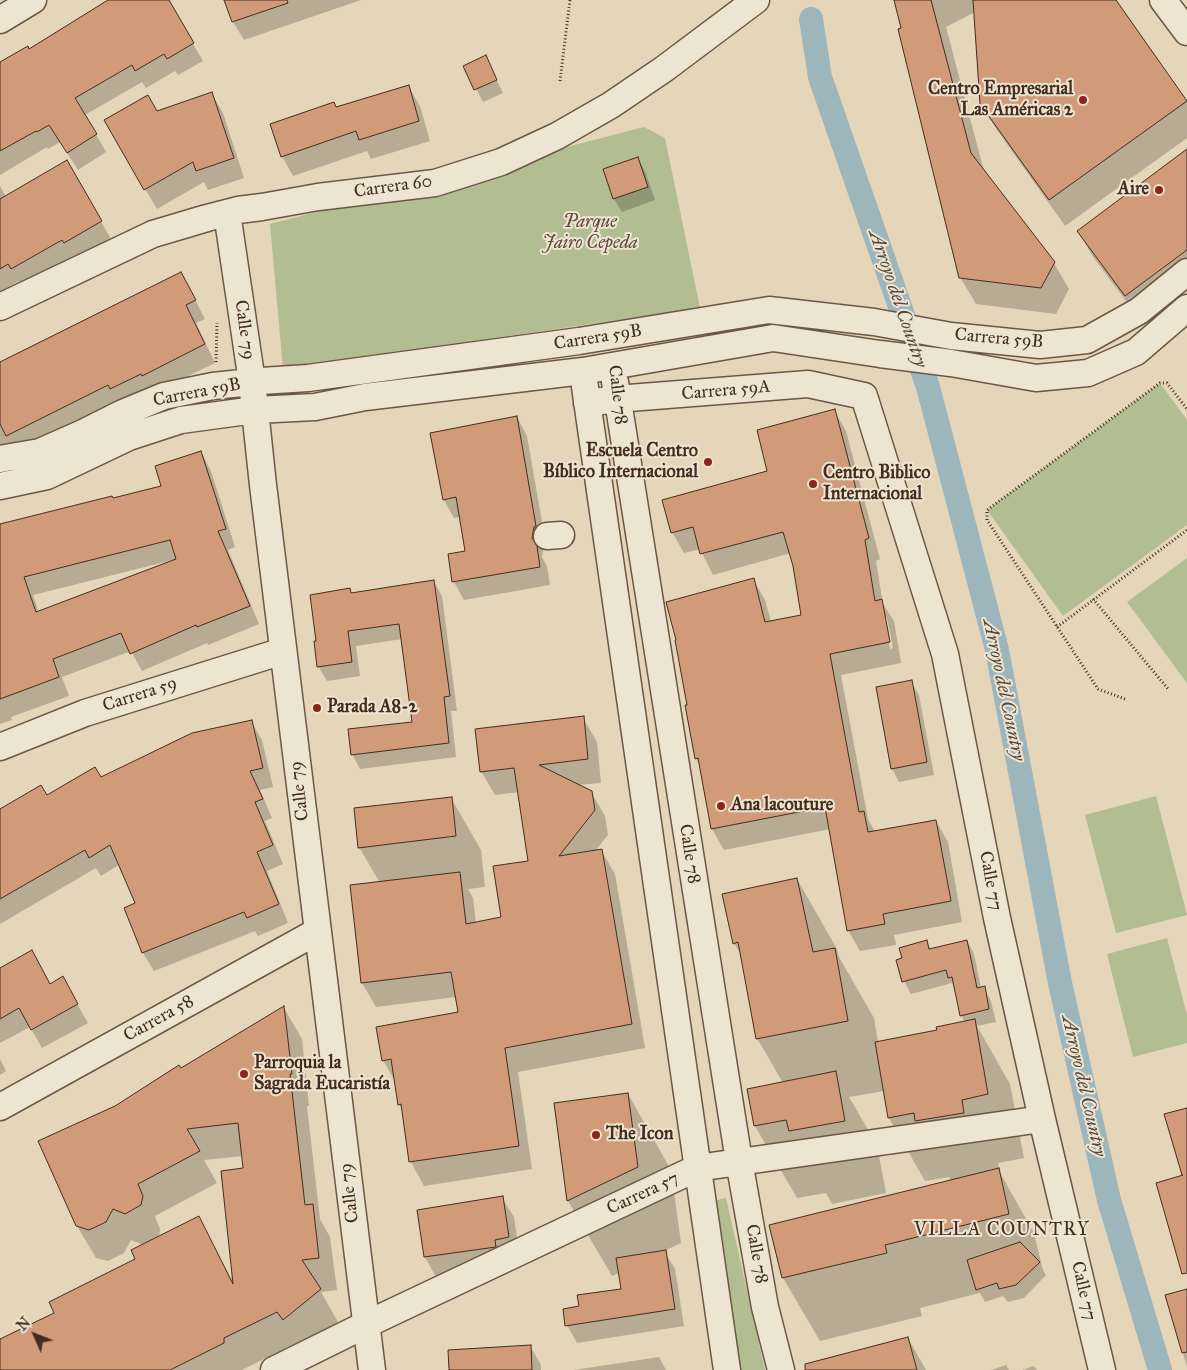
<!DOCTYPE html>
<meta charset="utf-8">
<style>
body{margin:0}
#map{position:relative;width:1187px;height:1370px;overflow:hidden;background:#e5d6b9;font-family:"IM FELL Great Primer",serif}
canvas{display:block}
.north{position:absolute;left:10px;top:1310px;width:50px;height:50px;-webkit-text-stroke:4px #eee4d2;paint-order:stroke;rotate:314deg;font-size:14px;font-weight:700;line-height:20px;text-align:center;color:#442c1e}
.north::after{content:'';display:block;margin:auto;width:18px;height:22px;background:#442c1e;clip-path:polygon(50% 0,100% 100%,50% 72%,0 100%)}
</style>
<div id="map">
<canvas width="1187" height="1370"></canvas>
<div class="north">N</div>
</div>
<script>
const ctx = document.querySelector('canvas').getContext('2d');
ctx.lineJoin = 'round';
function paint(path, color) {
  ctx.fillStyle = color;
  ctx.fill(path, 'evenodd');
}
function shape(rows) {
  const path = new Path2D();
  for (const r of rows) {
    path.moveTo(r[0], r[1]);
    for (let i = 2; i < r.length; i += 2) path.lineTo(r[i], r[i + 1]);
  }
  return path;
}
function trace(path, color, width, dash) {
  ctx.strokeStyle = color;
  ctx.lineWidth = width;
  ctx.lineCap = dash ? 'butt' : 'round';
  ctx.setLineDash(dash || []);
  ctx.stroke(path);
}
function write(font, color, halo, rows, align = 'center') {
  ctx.font = font + ' "IM FELL Great Primer",serif';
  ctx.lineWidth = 4;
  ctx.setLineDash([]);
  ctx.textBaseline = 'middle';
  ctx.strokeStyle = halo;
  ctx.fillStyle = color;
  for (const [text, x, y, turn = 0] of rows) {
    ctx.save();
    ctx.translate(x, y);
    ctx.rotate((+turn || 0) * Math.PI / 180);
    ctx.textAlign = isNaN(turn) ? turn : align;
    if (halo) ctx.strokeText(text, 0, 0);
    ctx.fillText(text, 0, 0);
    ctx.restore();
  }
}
paint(shape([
 [644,127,665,138,700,308,283,369,270,224],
 [1160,383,1187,420,1187,525,1063,616,987,510],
 [1187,558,1187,683,1127,602],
 [1156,796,1187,915,1116,933,1085,815],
 [1167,938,1187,1015,1187,1043,1133,1057,1107,954],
 [726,1198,765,1370,734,1370,708,1202]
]), '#b2be91');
paint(shape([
 [111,0,167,0,203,61,178,75,175,71,146,88,142,82,85,115,106,152,78,170,60,142,48,149,47,147,0,175,0,64,29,50],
 [226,0,361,0,244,40,233,22],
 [895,0,1114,0,1187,101,1187,138,1065,226,997,130,981,104,975,12,946,27,984,171,1054,263,1069,289,1056,314,976,304,960,277],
 [485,57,503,93,483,102,465,67],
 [408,86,420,106,430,141,371,159,367,151,293,176,282,156,336,108],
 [212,94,223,113,244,178,208,190,204,182,157,209,105,121,156,112],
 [1187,151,1187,287,1141,321,1093,257,1078,231],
 [637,158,645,171,655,200,622,212,614,199,604,170],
 [67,162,111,239,75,260,73,256,22,286,19,281,0,292,0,186,6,197],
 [191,292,205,319,196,323,215,363,153,393,23,451,0,454,0,363],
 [834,410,846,431,880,559,876,561,883,604,894,621,901,663,841,675,868,819,875,832,936,821,948,842,962,922,894,935,896,945,860,951,848,930,830,829,724,850,712,829,701,767,696,758,689,706,753,579,765,600,771,622,803,616,791,553,713,575,700,549,684,553,672,532,769,472],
 [884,615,887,618,893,648,890,649],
 [517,417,527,436,546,545,544,546,542,557,547,566,550,585,464,600,454,582,449,555,467,552,460,517,454,518,444,500],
 [201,452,211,471,235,547,228,550,259,624,208,645,207,643,142,671,131,651,62,677,69,696,11,717,12,720,0,724,0,525,163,487],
 [169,561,169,563,39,613,33,595],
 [434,582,442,596,457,711,451,711,456,757,360,769,352,754,413,723,402,639,356,646,360,676,327,681,318,666,318,642,349,590,352,594],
 [911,682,919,695,934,775,899,782,892,769],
 [583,718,597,742,601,783,578,785,591,792,605,816,608,835,595,851,601,850,615,874,645,1048,518,1072,532,1169,424,1186,411,1162,403,1112,399,1104,396,1083,383,1060,459,1013,456,997,376,1007,362,983,380,883,359,847,451,798,481,850,485,887,468,889,473,898,476,923,503,918,529,862,519,792,495,795,481,771],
 [251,721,262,740,273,787,260,790,272,818,265,821,283,864,267,871,288,923,258,936,255,931,154,971,143,953,125,909,137,904,120,864,101,876,96,868,0,924,0,811,100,779],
 [797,879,837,949,839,957,874,1018,878,1042,938,1031,965,1022,961,1015,956,990,952,983,911,994,904,981,926,942,931,949,967,941,974,954,981,988,984,988,991,1001,996,1022,977,1026,1010,1084,1024,1158,998,1163,999,1171,1034,1233,1043,1270,1046,1275,1024,1298,1008,1302,1003,1296,985,1302,980,1293,920,1308,922,1316,820,1341,783,1278,951,1181,949,1177,925,1181,889,1118,884,1091,849,1097,877,1145,886,1193,832,1204,826,1193,797,1198,755,1126,749,1090,783,1083,757,1038,742,957,734,943],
 [0,970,50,985,73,997,88,1023,42,1048,30,1027,0,1043],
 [284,1008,302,1039,309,1106,307,1106,320,1219,330,1237,337,1290,321,1292,338,1322,302,1351,296,1343,242,1370,0,1370,0,1341,56,1314,137,1259,143,1245,131,1240,124,1253,108,1261,96,1258,77,1226,116,1107],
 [243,1156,245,1169,234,1284,198,1217,159,1238,160,1229,155,1216,217,1183,204,1160],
 [0,1059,6,1071,0,1075],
 [628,1094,671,1170,681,1243,664,1251,675,1269,684,1326,577,1343,567,1325,580,1307,622,1290,619,1273,612,1276,568,1201,555,1104],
 [502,1198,514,1217,520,1257,506,1266,436,1277,425,1257,418,1211],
 [1187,1290,1187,1367,1167,1296],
 [908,1338,926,1370,818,1370],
 [530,1346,541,1365,541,1370,450,1370],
 [659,1357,666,1370,574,1370],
 [1006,1365,1009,1370,991,1370],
 [1034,1366,1037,1370,1022,1370]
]), '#0003');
trace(shape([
 [811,19,820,77,928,387,997,650,1060,983,1109,1200,1160,1370]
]), '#9cb6bb', 24);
const building = shape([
 [108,0,169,0,194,43,167,59,164,54,135,71,132,65,75,98,97,134,67,153,49,125,37,132,36,131,0,151,0,62,28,46,29,49,108,0],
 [224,0,287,0,288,3,232,22,224,0],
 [894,0,931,0,971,153,1055,262,1041,288,959,278,898,29,901,28,894,0],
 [973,0,1116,0,1187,101,1049,200,980,104,973,0],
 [486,55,497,80,474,90,463,66,486,55],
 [409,85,419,121,359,140,356,131,281,157,270,124,334,102,336,107,409,85],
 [212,92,234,158,196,171,193,162,144,190,104,120,148,95,157,111,212,92],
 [1187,149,1187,250,1125,296,1077,231,1187,149],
 [638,157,648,187,613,199,603,169,638,157],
 [67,160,102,221,64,243,62,240,11,269,8,264,0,269,0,199,67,160],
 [181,272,196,300,186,305,205,344,142,376,141,374,110,389,108,385,6,436,0,424,0,362,181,272],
 [835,409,869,538,865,540,875,601,882,599,890,642,830,654,859,812,864,811,868,832,936,820,951,901,883,914,885,924,847,931,825,807,711,829,698,758,695,759,685,705,687,705,675,640,676,640,666,602,754,578,765,622,801,615,793,566,783,532,700,554,693,527,671,533,662,500,767,471,757,430,835,409],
 [517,416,536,526,534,527,532,538,537,546,540,567,452,582,448,554,465,551,456,497,443,500,430,433,517,416],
 [201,451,226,529,218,531,250,606,197,627,196,625,130,654,121,633,53,659,59,677,0,699,0,524,112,496,113,498,161,486,155,466,201,451],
 [170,540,176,559,36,612,24,577,170,540],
 [434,580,450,696,444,697,449,743,351,755,348,729,412,722,399,624,348,631,352,662,317,667,314,641,316,641,310,595,350,588,351,593,434,580],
 [912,680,927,762,891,769,876,687,912,680],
 [584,716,588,759,539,765,592,791,595,810,559,856,602,849,632,1024,505,1048,519,1146,409,1162,401,1104,398,1105,391,1059,382,1061,376,1027,458,1012,451,972,361,983,350,885,460,872,466,924,501,917,493,866,528,861,514,768,480,772,475,729,584,716],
 [252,720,263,768,250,771,263,799,255,802,273,845,257,852,279,904,247,918,244,912,142,953,124,908,135,903,110,845,89,858,85,850,0,899,0,809,41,785,47,795,95,767,101,777,192,733,252,720],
 [452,797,456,836,358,848,354,808,452,797],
 [797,878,813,952,835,948,848,1021,756,1039,738,942,733,944,722,894,797,878],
 [927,940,929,949,967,940,977,988,985,986,989,1009,960,1016,952,977,948,978,946,970,902,982,896,960,902,958,899,948,927,940],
 [32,950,50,984,63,976,78,1004,31,1030,19,1008,0,1019,0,968,32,950],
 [284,1006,292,1074,290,1074,305,1205,313,1204,319,1258,302,1260,321,1289,283,1320,277,1312,224,1338,224,1343,170,1370,0,1370,0,1339,54,1313,49,1302,135,1259,131,1250,199,1216,233,1284,221,1171,243,1168,238,1123,187,1129,200,1151,138,1184,143,1196,141,1205,125,1214,113,1209,106,1222,89,1230,76,1226,38,1141,115,1106,179,1065,181,1068,284,1006],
 [975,1019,988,1094,962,1100,964,1113,915,1121,914,1113,888,1118,875,1042,937,1030,936,1027,975,1019],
 [836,1071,845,1121,789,1131,786,1120,754,1126,747,1089,836,1071],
 [628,1093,638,1167,567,1201,554,1103,628,1093],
 [1187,1108,1187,1273,1182,1274,1156,1183,1183,1175,1182,1175,1164,1114,1187,1108],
 [999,1168,1009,1214,885,1245,887,1253,782,1278,769,1225,999,1168],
 [503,1196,509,1237,495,1240,496,1247,424,1257,417,1210,503,1196],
 [1020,1242,1040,1262,1016,1285,999,1289,997,1283,976,1290,967,1260,1020,1242],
 [666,1250,675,1309,565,1326,563,1309,579,1306,577,1295,621,1289,616,1258,666,1250],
 [1187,1289,1187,1352,1182,1353,1165,1295,1187,1289],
 [908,1337,917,1370,805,1370,805,1364,908,1337],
 [531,1345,532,1370,449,1370,448,1350,531,1345]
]);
paint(building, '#d19b7a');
trace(building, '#442c1e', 1);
const minor = shape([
 [1163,0,1187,32],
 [0,20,33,0],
 [227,213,252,382,263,485,372,1370],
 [0,307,153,234,207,218,238,210,262,207,318,197,435,183,501,162,557,136,611,105,664,69,756,0],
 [615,382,739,1161,765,1307,781,1370],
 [585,387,727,1370],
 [587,403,616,399,808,384,864,396,945,654,997,918,1042,1119,1102,1370],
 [0,459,40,452,83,433,123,413,164,396,213,386,261,381,308,378,579,341,769,310,874,322,951,336,1040,345,1087,340,1139,311,1187,272],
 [0,486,47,476,129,437,181,420,255,410,315,407,365,397,583,371,773,338,880,354,951,363,1036,378,1088,373,1136,352,1187,308],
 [547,536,561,535],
 [0,747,85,713,283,651],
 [0,1107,318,931],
 [274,1370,365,1325,697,1168,1042,1119]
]);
trace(minor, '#6c5645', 29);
trace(shape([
 [560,81,570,0],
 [216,362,217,323],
 [1093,599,1169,690],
 [1057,627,1187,530],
 [1125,699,1098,689,987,520,987,510,1160,383,1167,383,1187,409]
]), '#442c1e', 3, [1, 2.5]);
trace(minor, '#eee4d2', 26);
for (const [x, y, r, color] of [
 [1083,100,5,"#8f2418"],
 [1159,190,5,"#8f2418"],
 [708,462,5,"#8f2418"],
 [813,484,5,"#8f2418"],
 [317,708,5,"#8f2418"],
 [721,806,5,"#8f2418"],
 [244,1074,5,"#8f2418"],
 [596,1135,5,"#8f2418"]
]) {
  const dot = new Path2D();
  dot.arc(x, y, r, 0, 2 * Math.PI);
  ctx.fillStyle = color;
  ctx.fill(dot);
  trace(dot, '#eee4d2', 2);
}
write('bold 18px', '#442c1e', '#eee4d2', [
 ["Centro Empresarial",1073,90,"right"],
 ["Las Américas 2",1073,111,"right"],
 ["Aire",1149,190,"right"],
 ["Escuela Centro",698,452,"right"],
 ["Bíblico Internacional",698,473,"right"],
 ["Centro Biblico",823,474],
 ["Internacional",823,495],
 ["Parada A8-2",327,708],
 ["Ana lacouture",731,806],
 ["Parroquia la",254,1064],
 ["Sagrada Eucaristía",254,1085],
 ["The Icon",606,1135]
], 'left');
write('18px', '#442c1e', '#eee4d2', [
 ["Carrera 60",393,187,-8],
 ["Calle 79",244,330,82],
 ["Carrera 59B",598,338,-9],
 ["Carrera 59B",999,339,5],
 ["Carrera 59A",726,391,-5],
 ["Carrera 59B",197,393,-11],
 ["Calle 78",617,395,83],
 ["Carrera 59",140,695,-18],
 ["Calle 79",300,791,-97],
 ["Calle 78",689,854,81],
 ["Calle 77",990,881,79],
 ["Carrera 58",159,1019,-29],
 ["Calle 79",350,1193,-97],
 ["Carrera 57",643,1194,-25],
 ["Calle 78",756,1254,80],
 ["Calle 77",1083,1291,77]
]);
write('italic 18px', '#5a4935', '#eee4d2', [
 ["Parque",590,223],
 ["Jairo Cepeda",590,244]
]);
write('italic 19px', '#56483d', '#eee4d2', [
 ["Arroyo del Country",897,299,71],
 ["Arroyo del Country",1003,690,78],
 ["Arroyo del Country",1083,1086,77]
]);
ctx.letterSpacing = '1px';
write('19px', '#442c1e', '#eee4d2', [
 ["VILLA COUNTRY",1002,1230]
]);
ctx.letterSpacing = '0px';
</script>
